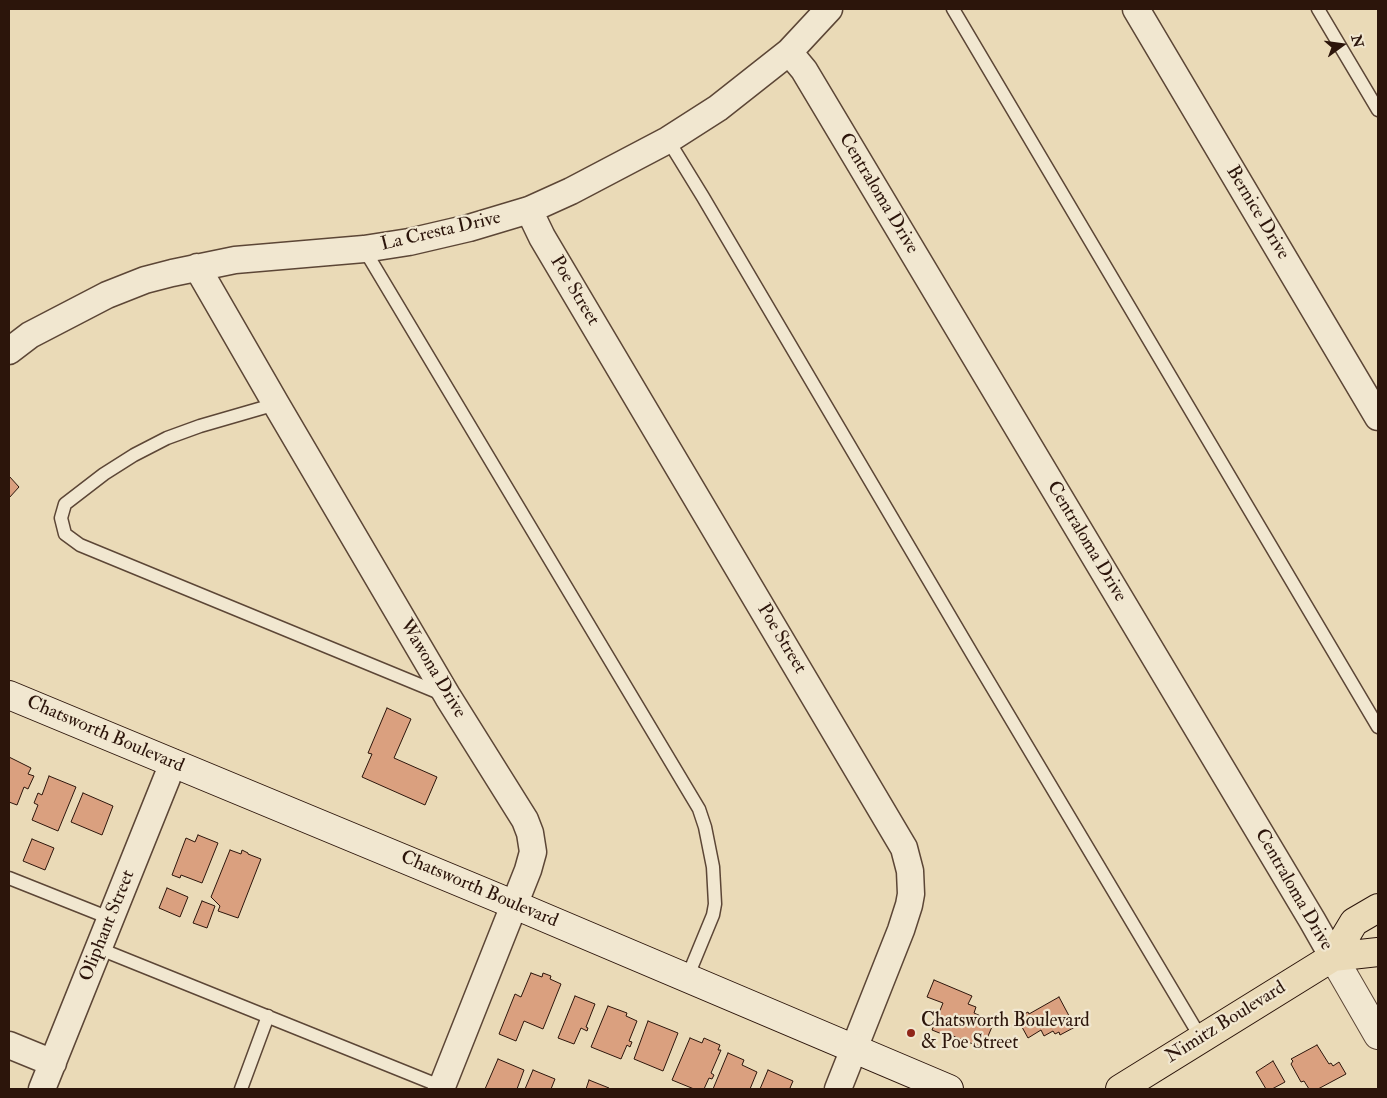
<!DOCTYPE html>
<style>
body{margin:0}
#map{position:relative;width:1387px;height:1098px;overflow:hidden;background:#eadab7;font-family:"IM FELL Double Pica",serif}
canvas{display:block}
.frame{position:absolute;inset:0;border:10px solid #2c150b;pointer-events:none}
.north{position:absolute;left:1317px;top:20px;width:50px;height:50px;-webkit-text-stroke:4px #f1e7d0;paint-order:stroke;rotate:76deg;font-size:14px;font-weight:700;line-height:20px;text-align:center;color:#2c150b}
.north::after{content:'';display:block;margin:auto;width:18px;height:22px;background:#2c150b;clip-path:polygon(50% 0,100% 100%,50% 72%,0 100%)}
</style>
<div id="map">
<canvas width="1387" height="1098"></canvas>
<div class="frame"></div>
<div class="north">N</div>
</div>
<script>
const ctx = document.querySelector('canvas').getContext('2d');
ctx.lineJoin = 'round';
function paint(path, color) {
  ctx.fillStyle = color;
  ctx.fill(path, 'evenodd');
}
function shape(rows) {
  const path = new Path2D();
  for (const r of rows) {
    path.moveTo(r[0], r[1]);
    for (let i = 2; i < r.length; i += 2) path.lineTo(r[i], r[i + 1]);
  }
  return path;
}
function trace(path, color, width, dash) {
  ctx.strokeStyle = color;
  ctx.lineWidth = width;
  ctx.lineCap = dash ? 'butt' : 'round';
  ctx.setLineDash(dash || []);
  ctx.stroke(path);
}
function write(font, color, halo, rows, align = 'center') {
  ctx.font = font + ' "IM FELL Double Pica",serif';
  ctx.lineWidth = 4.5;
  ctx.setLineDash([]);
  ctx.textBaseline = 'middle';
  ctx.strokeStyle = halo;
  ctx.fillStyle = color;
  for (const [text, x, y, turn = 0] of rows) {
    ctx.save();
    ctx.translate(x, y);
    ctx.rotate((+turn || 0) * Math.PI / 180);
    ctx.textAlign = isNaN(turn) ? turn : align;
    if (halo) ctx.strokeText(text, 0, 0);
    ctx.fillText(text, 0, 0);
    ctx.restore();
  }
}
const building = shape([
 [9,476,19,487,9,498,9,476],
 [387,708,411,719,394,758,437,777,425,805,362,777,372,754,368,753,387,708],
 [9,757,31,768,28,774,34,776,28,789,24,787,17,805,9,802,9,757],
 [49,776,76,787,58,831,32,820,38,805,34,803,38,793,42,795,49,776],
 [83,793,113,806,102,835,71,822,83,793],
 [198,835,218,843,202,883,181,875,180,878,172,875,186,838,195,842,198,835],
 [32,839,54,848,45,870,23,861,32,839],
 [230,850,241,854,242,850,248,853,248,854,261,859,238,918,218,911,220,906,211,897,230,850],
 [167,888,188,897,180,917,159,908,167,888],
 [202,901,215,906,207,928,193,923,202,901],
 [531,973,542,977,543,973,551,976,550,979,561,984,543,1029,524,1021,516,1041,499,1034,515,994,521,997,531,973],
 [934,980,972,996,968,1004,976,1007,974,1013,994,1022,983,1048,953,1036,952,1038,932,1030,943,1003,927,997,934,980],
 [575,996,595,1004,586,1027,588,1028,587,1031,581,1028,574,1044,558,1038,575,996],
 [1059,997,1075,1027,1060,1035,1059,1032,1055,1034,1053,1031,1044,1036,1041,1030,1028,1038,1017,1018,1028,1012,1029,1014,1059,997],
 [608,1006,627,1013,626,1016,637,1021,629,1041,632,1042,630,1047,627,1045,621,1059,591,1047,608,1006],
 [648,1021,678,1033,663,1071,634,1059,648,1021],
 [690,1038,702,1043,704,1038,720,1045,718,1050,721,1050,711,1073,714,1075,712,1079,709,1078,704,1089,694,1089,672,1080,690,1038],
 [1317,1045,1329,1064,1331,1063,1333,1066,1339,1062,1346,1074,1318,1089,1309,1089,1304,1081,1301,1082,1291,1064,1293,1061,1291,1059,1317,1045],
 [728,1053,744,1060,742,1065,757,1072,750,1089,713,1089,728,1053],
 [498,1059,524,1070,517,1089,485,1089,498,1059],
 [1273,1061,1285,1082,1272,1089,1266,1089,1256,1072,1273,1061],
 [533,1070,555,1079,551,1089,525,1089,533,1070],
 [768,1070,793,1081,790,1088,792,1089,760,1089,768,1070],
 [589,1080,609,1088,608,1089,586,1089,589,1080]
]);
paint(building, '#daa07f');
trace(building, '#2c150b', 1);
const service = shape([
 [953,9,1378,727],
 [1318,9,1378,110],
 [668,140,703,197,974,657,1201,1038],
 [364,249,699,809,705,827,713,867,715,904,713,915,687,978],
 [276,404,200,426,167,438,134,455,104,474,65,504,61,518,65,534,80,545,442,694],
 [9,878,112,919],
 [100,949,445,1088],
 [241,1089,268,1016]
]);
const minor = shape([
 [1136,9,1378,417],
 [789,52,804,70,1312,920,1333,957],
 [529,210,542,237,904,848,910,871,911,894,909,905,901,930,838,1089],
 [197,267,276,404,448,697,525,820,530,833,533,852,528,870,441,1089],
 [9,351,30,335,107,295,145,280,172,273,235,260,364,249,409,242,469,228,529,210,571,191,668,140,718,108,789,52,829,9],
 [9,1045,53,1063],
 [42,1089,173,763]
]);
const tertiary = shape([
 [1333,957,1378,1035]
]);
const secondary = shape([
 [9,695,515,905,949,1089]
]);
const primary = shape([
 [1333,957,1354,922,1378,908],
 [1120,1089,1333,957,1378,952]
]);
trace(service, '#5c4636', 15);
trace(minor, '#5c4636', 29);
trace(tertiary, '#5c4636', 30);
trace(secondary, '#2c150b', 30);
trace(primary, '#2c150b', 30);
trace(service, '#f1e7d0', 12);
trace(minor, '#f1e7d0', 26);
trace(tertiary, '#f1e7d0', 28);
trace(secondary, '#f1e7d0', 28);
trace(primary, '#eadab7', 28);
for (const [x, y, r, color] of [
 [911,1033,5,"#8f2418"]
]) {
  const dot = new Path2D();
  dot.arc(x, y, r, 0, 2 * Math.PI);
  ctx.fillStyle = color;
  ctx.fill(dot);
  trace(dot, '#f1e7d0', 2);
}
write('19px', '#2c150b', '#f1e7d0', [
 ["Centraloma Drive",878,194,59],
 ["Bernice Drive",1257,213,59],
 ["La Cresta Drive",441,232,-13],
 ["Poe Street",574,291,59],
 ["Centraloma Drive",1086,542,59],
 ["Poe Street",781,639,59],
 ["Wawona Drive",432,669,59],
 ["Chatsworth Boulevard",105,735,23],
 ["Chatsworth Boulevard",479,890,23],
 ["Centraloma Drive",1293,890,60],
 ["Oliphant Street",108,926,-68],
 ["Nimitz Boulevard",1226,1023,-32]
]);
write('19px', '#2c150b', '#f1e7d0', [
 ["Chatsworth Boulevard",921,1022],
 ["& Poe Street",921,1044]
], 'left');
</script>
